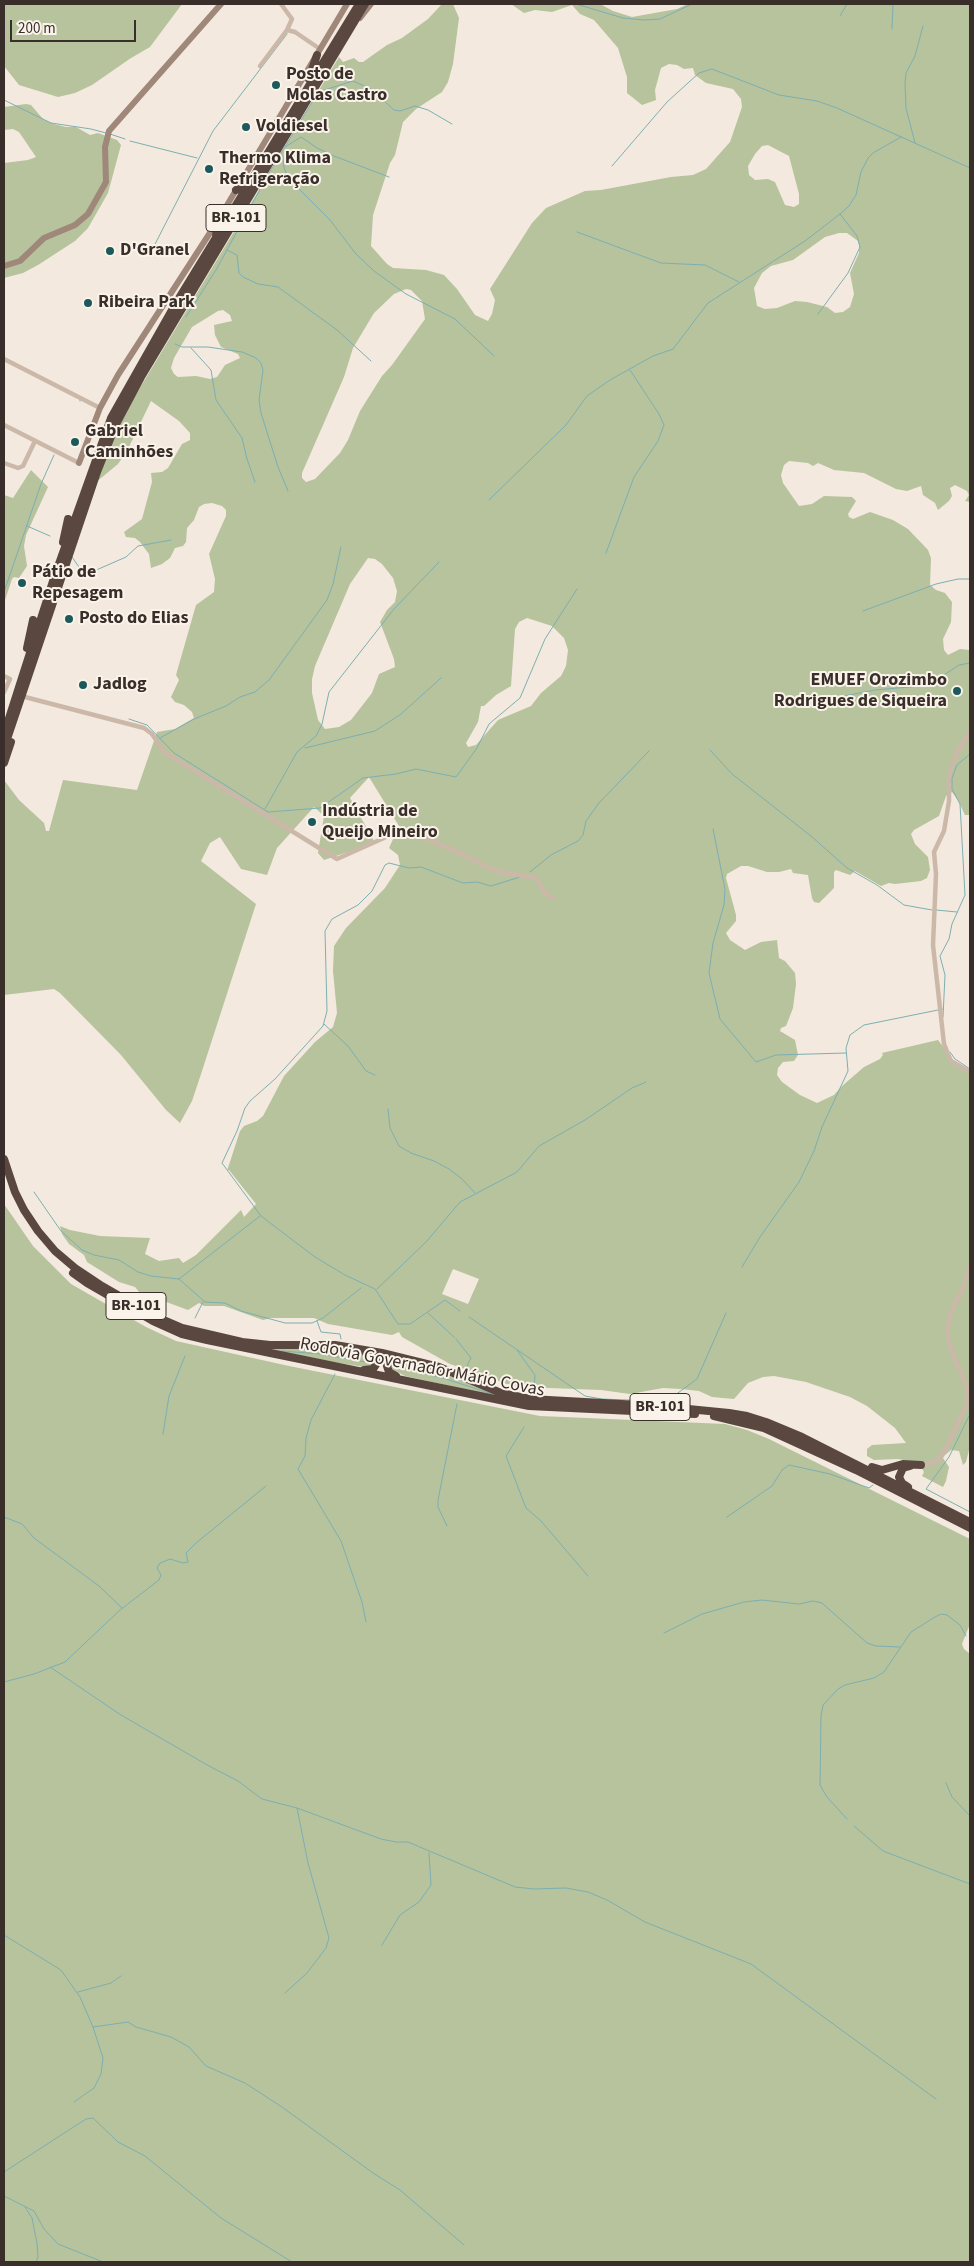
<!DOCTYPE html>
<meta charset="utf-8">
<style>
body{margin:0}
#map{position:relative;width:974px;height:2266px;overflow:hidden;background:#f3e9de;font-family:"Source Sans 3",sans-serif}
canvas{display:block}
.frame{position:absolute;inset:0;border:5px solid #392e29;pointer-events:none}
.scale{position:absolute;left:10px;top:20px;width:126px;height:22px;box-sizing:border-box;border:2px solid #392e29;border-top:0;padding-left:6px;font-size:15px;line-height:18px;white-space:nowrap;color:#392e29;-webkit-text-stroke:4px #faf3ea;paint-order:stroke}
</style>
<div id="map">
<canvas width="974" height="2266"></canvas>
<div class="frame"></div>
<div class="scale">200 m</div>
</div>
<script>
const ctx = document.querySelector('canvas').getContext('2d');
ctx.lineJoin = 'round';
function paint(path, color) {
  ctx.fillStyle = color;
  ctx.fill(path, 'evenodd');
}
function shape(rows) {
  const path = new Path2D();
  for (const r of rows) {
    path.moveTo(r[0], r[1]);
    for (let i = 2; i < r.length; i += 2) path.lineTo(r[i], r[i + 1]);
  }
  return path;
}
function trace(path, color, width, dash) {
  ctx.strokeStyle = color;
  ctx.lineWidth = width;
  ctx.lineCap = dash ? 'butt' : 'round';
  ctx.setLineDash(dash || []);
  ctx.stroke(path);
}
function write(font, color, halo, rows, align = 'center') {
  ctx.font = font + ' "Source Sans 3",sans-serif';
  ctx.lineWidth = 4;
  ctx.setLineDash([]);
  ctx.textBaseline = 'middle';
  ctx.strokeStyle = halo;
  ctx.fillStyle = color;
  for (const [text, x, y, turn = 0] of rows) {
    ctx.save();
    ctx.translate(x, y);
    ctx.rotate((+turn || 0) * Math.PI / 180);
    ctx.textAlign = isNaN(turn) ? turn : align;
    if (halo) ctx.strokeText(text, 0, 0);
    ctx.fillText(text, 0, 0);
    ctx.restore();
  }
}
paint(shape([
 [4,4,182,4,150,47,131,58,92,85,75,93,58,97,19,85,4,66],
 [442,4,453,4,459,18,453,64,448,82,442,92,416,109,403,122,395,155,390,163,373,215,371,246,387,264,393,268,426,270,444,275,457,289,475,315,488,321,492,314,495,300,490,289,532,223,546,208,585,191,601,190,671,177,693,175,706,169,730,142,742,107,741,99,733,89,706,83,695,75,693,68,684,69,677,65,669,64,661,68,655,90,656,100,642,105,627,93,627,77,618,48,594,20,580,14,572,5,552,12,535,10,524,13,511,4,600,4,613,11,632,17,677,9,688,4,970,4,970,502,965,501,969,495,967,491,955,485,950,488,952,496,949,501,938,510,935,503,923,495,921,486,907,491,896,489,864,473,834,470,818,463,813,466,808,463,789,461,784,465,781,475,783,483,799,506,812,504,824,496,852,497,856,501,848,514,849,517,853,519,870,512,893,520,908,529,928,550,931,558,930,585,936,590,945,593,952,602,951,622,943,639,944,650,948,655,960,649,970,650,970,815,965,815,958,800,952,792,946,796,939,816,914,830,911,834,915,844,928,857,930,870,927,878,921,881,895,884,889,883,881,886,855,871,850,875,836,870,834,872,834,888,819,903,814,902,812,898,808,875,793,873,791,869,779,872,767,872,748,866,741,866,727,874,726,878,736,915,736,921,726,933,730,940,745,950,761,942,777,940,779,958,785,961,795,973,796,984,793,1008,786,1026,781,1028,780,1031,795,1040,798,1055,794,1061,783,1062,778,1068,777,1075,782,1082,800,1095,817,1103,834,1095,842,1086,864,1067,880,1059,883,1055,882,1053,938,1040,956,1064,970,1074,970,1446,966,1462,963,1465,959,1451,951,1450,945,1455,943,1458,949,1467,946,1481,943,1487,922,1476,924,1472,921,1467,910,1461,898,1459,874,1460,867,1456,867,1449,872,1445,906,1443,895,1428,867,1406,850,1397,806,1382,774,1376,763,1377,748,1383,734,1399,712,1397,699,1391,681,1389,663,1388,630,1394,601,1390,524,1387,507,1384,450,1364,402,1337,399,1332,392,1335,328,1324,314,1318,271,1318,263,1320,224,1306,204,1306,199,1303,188,1310,161,1300,155,1301,140,1293,135,1287,119,1282,87,1262,84,1255,69,1244,62,1234,60,1226,70,1230,100,1236,150,1238,145,1254,159,1261,179,1258,183,1263,196,1255,241,1210,244,1217,256,1204,229,1170,227,1171,240,1131,244,1126,257,1121,263,1116,284,1076,315,1042,333,1027,337,1013,333,971,334,946,346,928,385,888,400,865,398,855,389,848,399,826,369,777,350,798,375,843,324,860,318,853,324,816,314,807,277,848,267,875,241,869,220,837,210,843,201,861,256,904,202,1071,192,1101,180,1123,166,1110,121,1055,60,993,54,989,4,995,4,780,19,800,44,823,46,831,49,831,63,780,137,790,157,732,175,729,194,718,192,712,184,705,175,702,171,697,179,680,176,675,196,605,214,592,215,579,209,554,226,516,226,510,222,506,212,503,204,504,199,507,194,520,187,528,186,542,183,546,175,548,170,558,162,564,151,568,149,554,140,542,135,538,126,537,124,532,142,519,152,482,151,473,162,472,168,468,182,444,190,440,190,433,179,421,151,401,127,451,118,464,95,483,123,416,339,57,343,62,354,58,359,62,363,62,387,45,402,38,428,19],
 [768,145,789,156,799,194,799,204,794,207,785,205,775,182,768,179,755,180,749,175,748,166,755,154,762,146],
 [839,233,847,233,858,241,859,245,859,253,850,273,854,294,850,307,843,312,835,313,827,307,807,302,795,301,777,308,765,309,757,306,754,288,762,273,771,266,793,260,825,237],
 [406,289,411,290,422,301,425,319,392,365,382,376,360,411,348,440,340,453,315,479,306,482,302,478,302,473,344,377,353,348,374,313,394,294],
 [223,310,230,315,232,321,214,325,215,335,221,347,238,354,240,358,225,365,217,377,210,379,196,376,178,377,174,374,171,368,174,358,192,327,218,311],
 [368,558,375,559,382,564,393,578,397,591,395,602,387,610,380,622,394,659,395,667,379,674,372,693,351,720,339,727,325,729,318,720,312,693,312,679,315,666,350,584],
 [527,618,552,626,564,638,568,650,566,666,561,676,541,693,531,706,498,720,476,745,468,747,466,743,478,722,481,706,484,706,496,695,511,686,515,629,519,622],
 [453,1269,479,1279,468,1304,442,1294],
 [26,104,31,105,43,119,54,124,66,127,76,127,90,135,98,133,117,140,121,145,108,193,88,228,75,241,38,265,23,273,4,278,4,163,28,160,36,157,19,132,13,129,4,130,4,107],
 [31,470,48,487,26,535,24,546,27,566,19,578,14,577,12,579,4,603,4,495,13,498],
 [4,1204,33,1246,71,1284,146,1327,176,1341,289,1366,540,1416,725,1424,747,1430,769,1439,970,1539,970,1624,962,1644,964,1649,970,1654,970,2262,4,2262],
 [315,1348,361,1353,371,1359,372,1365,365,1367,306,1358,267,1349],
 [399,1362,437,1371,504,1398,405,1376,392,1369,392,1364]
]), '#b6c39d');
trace(shape([
 [576,4,623,18,644,20,660,19,690,5],
 [840,16,847,4],
 [892,29,893,4],
 [4,100,51,123,91,129,106,133],
 [110,134,125,139],
 [130,141,197,158],
 [915,143,906,108,905,84,906,73,915,56,923,26],
 [285,147,301,137,317,148,334,156,389,177],
 [281,154,283,157,284,168,289,179,330,220,356,254,374,271,406,294,455,319,494,356],
 [612,166,667,102,699,73,712,69,779,95,817,101,837,108,970,168],
 [577,232,661,263,705,265,739,282],
 [152,250,213,131,287,34],
 [227,250,237,255,239,273,243,277,258,284,278,287,337,330,371,361],
 [818,314,848,273,860,247,857,236,840,214],
 [186,317,216,270,269,173,318,92,353,81,371,89,394,110,400,111,415,106,428,110,452,124],
 [175,344,182,347,208,347,242,352,256,358,261,363,263,370,259,400,261,413,278,467,288,491],
 [191,348,211,370,216,400,242,438,247,459,255,482],
 [80,401,80,400],
 [489,500,566,425,587,396,610,380,653,356,673,349,708,303,805,241,840,214,849,206,856,195,861,172,868,158,873,153,901,137],
 [27,526,50,536],
 [606,553,634,477,658,441,664,425,659,414,630,370],
 [72,557,81,570,94,571,126,557,138,546,171,540],
 [4,592,41,484,54,455],
 [863,611,936,584,958,579,970,579],
 [797,705,875,690,920,686,938,679,959,665,970,663],
 [129,719,147,725,174,753,268,812,320,808,363,778,396,774,416,769,456,777,477,748,489,724,520,698,545,639,577,589],
 [160,738,194,719,226,706,240,697,255,692,269,680,327,600,333,584,341,547],
 [305,748,375,731,401,714,441,678],
 [710,750,732,774,811,836,847,868,877,885,904,905,932,910],
 [265,809,297,752,316,736,322,724,329,692,394,609,439,562],
 [713,829,725,889,724,905,713,943,709,973,720,1019,756,1062,776,1055,846,1053],
 [530,872,551,855,578,841,583,835,586,821,599,803,649,751],
 [936,910,957,912],
 [943,1017,945,975,940,956,949,939,952,924,965,895,960,804,952,789,952,778,957,765,970,754],
 [324,1024,348,1046,366,1071,375,1075],
 [950,1052,955,1059,970,1069],
 [388,1109,390,1128,399,1146,411,1153,434,1161,449,1169,462,1179,475,1193],
 [34,1192,61,1231,82,1250,94,1255,119,1260,138,1272,151,1276,179,1279,205,1302,225,1303,241,1311,285,1323,312,1323,323,1318,361,1288],
 [742,1267,760,1237,799,1182,814,1151,822,1127,848,1071,846,1048,850,1035,864,1025,943,1009],
 [179,1279,260,1216],
 [377,1289,426,1242,460,1202,517,1172,539,1146,585,1120,632,1088,646,1082],
 [460,1311,445,1300,410,1324,398,1324,375,1289,345,1275,315,1257,261,1216,222,1163,237,1131,245,1108,250,1101,275,1079,323,1026,327,1011,325,931,332,919,358,905,372,891,385,865,389,863,409,868,421,867,463,883,477,882,491,886,520,877],
 [428,1313,454,1337],
 [469,1317,585,1396,602,1399,653,1401,671,1398,697,1379,726,1313],
 [195,1318,203,1302],
 [317,1321,321,1332,340,1334,341,1339],
 [456,1339,471,1358,465,1370],
 [517,1350,535,1375,534,1389],
 [282,1351,320,1354,371,1363],
 [395,1366,446,1379,492,1394],
 [335,1374,311,1420,306,1438,305,1456,298,1469,341,1541,362,1602,366,1622],
 [970,1414,949,1457,926,1489,970,1512],
 [524,1427,506,1456,526,1508,541,1521,588,1576],
 [163,1434,169,1396,185,1356],
 [4,1517,22,1524,34,1538,99,1586,122,1608],
 [727,1517,772,1486,782,1470,789,1465,830,1474,869,1488,873,1485],
 [447,1526,438,1507,438,1500,457,1404],
 [664,1633,702,1614,744,1602,762,1600,799,1604,813,1601,822,1603,867,1643,876,1646,900,1647],
 [50,1667,121,1715,209,1766,238,1781,262,1799,297,1808,381,1839,396,1842,408,1842,515,1887,534,1889,566,1888,588,1892,607,1900,645,1922,751,1964,936,2099],
 [4,1682,34,1674,65,1662,120,1610,159,1580,161,1575,157,1568,160,1563,170,1559,183,1563,188,1562,186,1553,196,1543,266,1486],
 [946,1783,952,1797,970,1816],
 [847,1819,827,1797,820,1785,821,1716,823,1705,838,1689,845,1685,874,1678,884,1672,911,1632,935,1617,941,1614,947,1615,960,1625,966,1636],
 [854,1826,883,1851,970,1884],
 [4,1935,61,1970,80,1997,93,2027,103,2058,101,2074,94,2088,74,2102],
 [382,1945,400,1915,419,1902,431,1885,429,1853],
 [78,1992,111,1983,121,1976],
 [285,1993,307,1973,326,1948,329,1938,308,1863,297,1808],
 [93,2027,128,2022,136,2027,171,2037,189,2047,206,2066,245,2083,282,2107,373,2173,400,2190,464,2245],
 [4,2172,86,2119,93,2118,118,2142,145,2156,221,2218,292,2262],
 [4,2196,34,2211,44,2229,58,2244,103,2262],
 [25,2207,32,2218,37,2243,38,2257,36,2262]
]), '#7cafb1', 1);
trace(shape([
 [281,4,292,19,287,30],
 [260,66,287,30,295,32,320,49],
 [4,359,100,408],
 [4,425,79,463],
 [4,463,18,468,23,466,35,441],
 [4,676,10,679,4,692],
 [25,697,144,728,152,734,164,752,177,760,337,859,395,833,404,834,424,838,449,848,496,871,536,878,546,894,553,898],
 [970,732,958,751,949,774,949,801,944,831,934,852,936,874,933,945,944,1044,951,1061,970,1072],
 [921,1465,929,1464,939,1459,945,1450,968,1402,967,1387,953,1355,947,1333,950,1314,964,1286,970,1265]
]), '#ccb8a9', 4.5);
trace(shape([
 [360,18,371,4],
 [4,266,20,261,44,238,75,225,88,214,106,182,105,147,109,131,221,4],
 [79,463,100,408,118,375,217,222,347,4]
]), '#9f877a', 6);
trace(shape([
 [309,79,317,55],
 [236,190,249,183],
 [216,237,217,222],
 [63,542,68,519],
 [27,648,33,620],
 [4,734,55,575,111,418,176,303,359,4],
 [4,748,97,472,116,424,141,377,365,4],
 [4,763,11,742],
 [4,1159,15,1192,24,1210,38,1231,55,1251,75,1268,102,1286,154,1316,182,1328,242,1342,270,1345,335,1345,382,1353,439,1367,501,1393,530,1399,658,1406,729,1413,747,1416,766,1422,802,1437,970,1522],
 [73,1273,87,1283,153,1321,182,1334,207,1340,529,1406,695,1414],
 [364,1370,373,1369,377,1363,375,1357,366,1353],
 [396,1376,389,1372,387,1366,391,1361,400,1360],
 [714,1416,764,1428,856,1470,970,1528],
 [872,1467,882,1470,903,1464,921,1465],
 [908,1487,902,1483,899,1477,903,1468,910,1466]
]), '#5a4840', 8);
for (const [x, y, r, color] of [
 [276,85,5,"#1d585b"],
 [246,127,5,"#1d585b"],
 [209,169,5,"#1d585b"],
 [110,251,5,"#1d585b"],
 [88,303,5,"#1d585b"],
 [75,442,5,"#1d585b"],
 [22,583,5,"#1d585b"],
 [69,619,5,"#1d585b"],
 [83,685,5,"#1d585b"],
 [957,691,5,"#1d585b"],
 [312,822,5,"#1d585b"]
]) {
  const dot = new Path2D();
  dot.arc(x, y, r, 0, 2 * Math.PI);
  ctx.fillStyle = color;
  ctx.fill(dot);
  trace(dot, '#faf3ea', 2);
}
for (const [x, y, w] of [
 [236,218,60],
 [136,1306,60],
 [660,1407,60]
]) {
  const box = new Path2D();
  box.roundRect(x - w / 2, y - 13.5, w, 27, 4);
  ctx.fillStyle = '#faf3ea';
  ctx.fill(box);
  trace(box, '#392e29', 1);
}
write('bold 16px', '#392e29', null, [
 ["BR-101",236,218],
 ["BR-101",136,1306],
 ["BR-101",660,1407]
]);
write('bold 18px', '#392e29', '#faf3ea', [
 ["Posto de",286,75],
 ["Molas Castro",286,96],
 ["Voldiesel",256,127],
 ["Thermo Klima",219,159],
 ["Refrigeração",219,180],
 ["D'Granel",120,251],
 ["Ribeira Park",98,303],
 ["Gabriel",85,432],
 ["Caminhões",85,453],
 ["Pátio de",32,573],
 ["Repesagem",32,594],
 ["Posto do Elias",79,619],
 ["EMUEF Orozimbo",947,681,"right"],
 ["Rodrigues de Siqueira",947,702,"right"],
 ["Jadlog",93,685],
 ["Indústria de",322,812],
 ["Queijo Mineiro",322,833]
], 'left');
write('18px', '#392e29', '#faf3ea', [
 ["Rodovia Governador Mário Covas",422,1368,11]
]);
</script>
